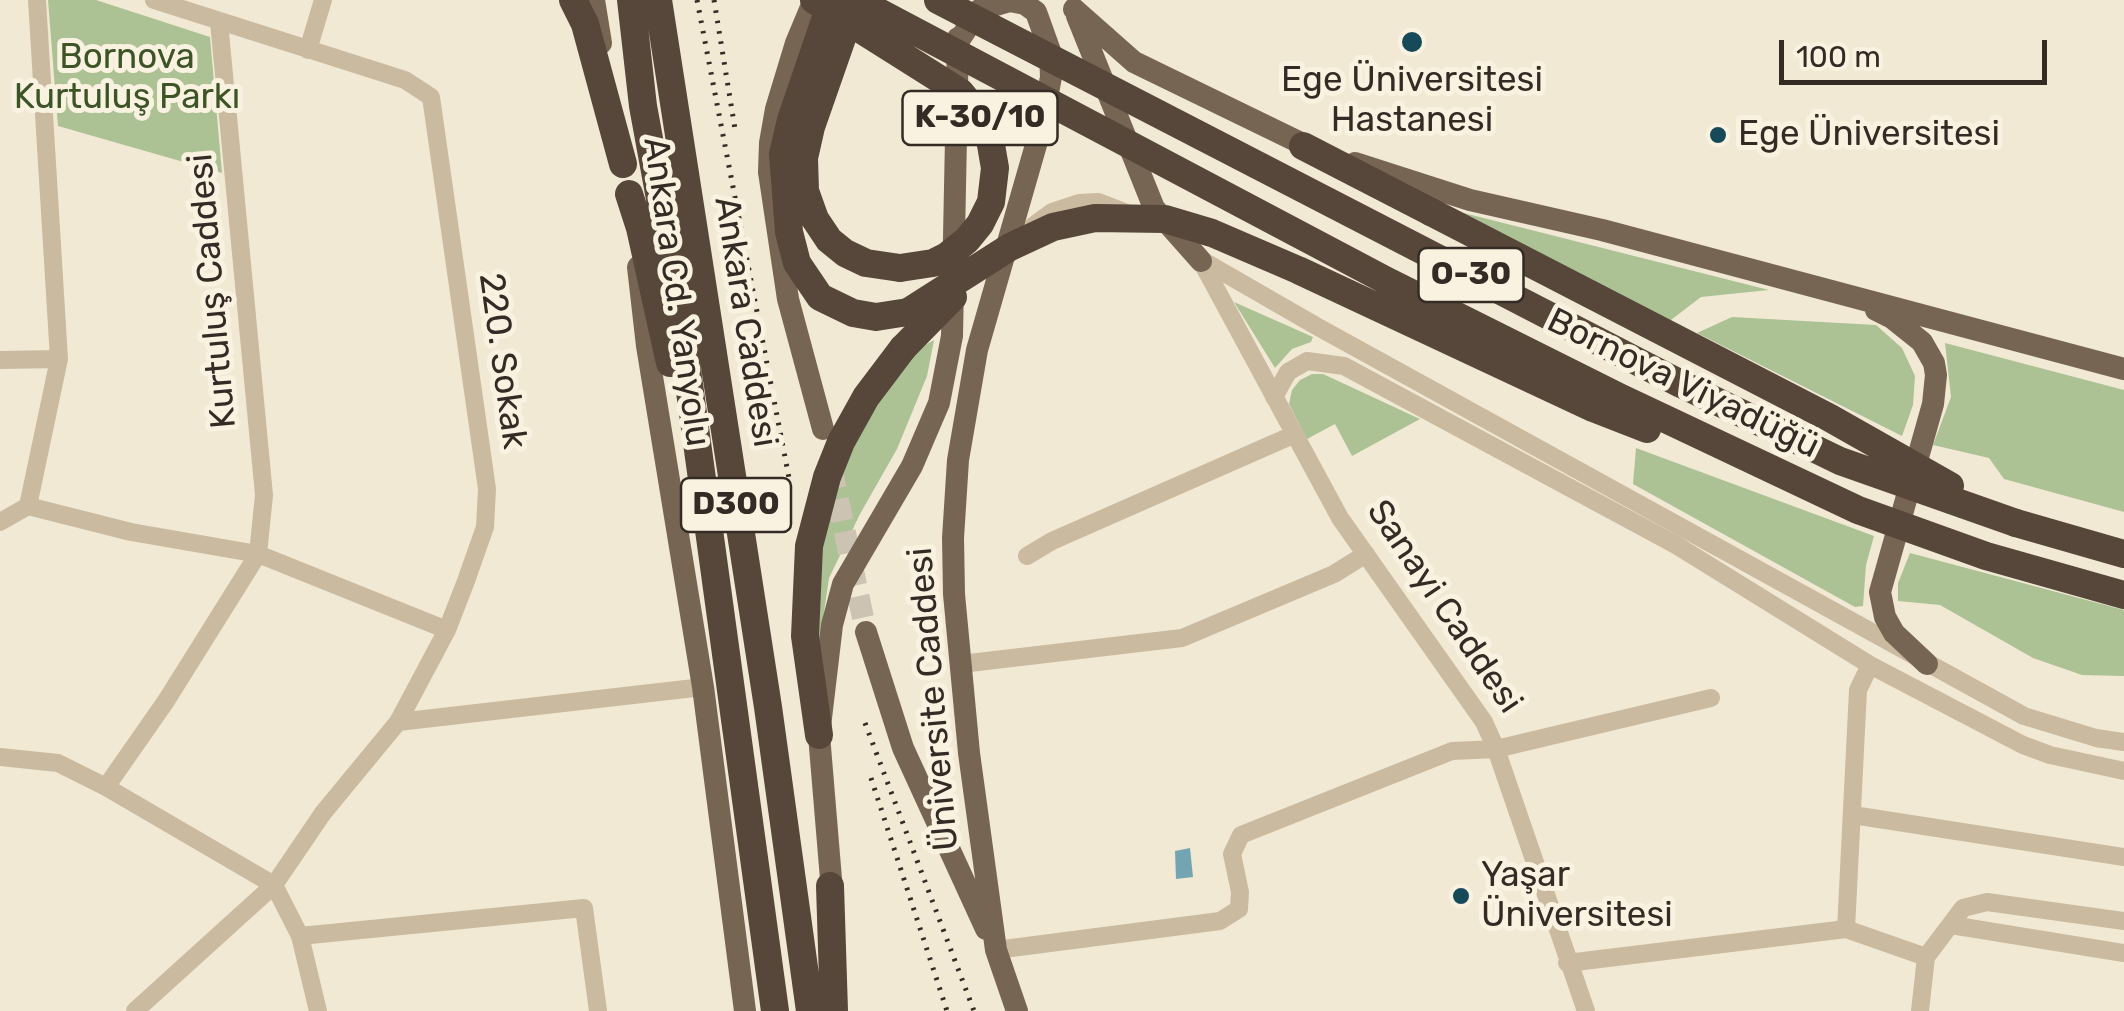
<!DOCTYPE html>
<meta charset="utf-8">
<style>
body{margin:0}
#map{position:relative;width:2124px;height:1011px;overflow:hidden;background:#f2e9d5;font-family:Rubik,sans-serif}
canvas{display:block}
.scale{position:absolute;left:1779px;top:40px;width:268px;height:45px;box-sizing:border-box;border:5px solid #342b24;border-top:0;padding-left:12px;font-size:30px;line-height:35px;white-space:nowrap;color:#342b24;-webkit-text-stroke:8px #faf2e1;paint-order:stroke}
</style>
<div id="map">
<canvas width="2124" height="1011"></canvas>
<div class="scale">100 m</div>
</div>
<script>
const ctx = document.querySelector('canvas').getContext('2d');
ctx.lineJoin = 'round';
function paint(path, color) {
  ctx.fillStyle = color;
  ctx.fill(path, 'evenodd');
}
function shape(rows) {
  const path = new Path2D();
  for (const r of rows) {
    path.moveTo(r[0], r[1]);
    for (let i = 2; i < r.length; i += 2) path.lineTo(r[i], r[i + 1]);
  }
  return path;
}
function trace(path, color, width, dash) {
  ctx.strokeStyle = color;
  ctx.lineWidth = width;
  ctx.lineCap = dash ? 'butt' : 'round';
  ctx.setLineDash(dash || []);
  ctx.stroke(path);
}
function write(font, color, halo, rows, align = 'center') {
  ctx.font = font + ' Rubik,sans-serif';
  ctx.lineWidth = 10;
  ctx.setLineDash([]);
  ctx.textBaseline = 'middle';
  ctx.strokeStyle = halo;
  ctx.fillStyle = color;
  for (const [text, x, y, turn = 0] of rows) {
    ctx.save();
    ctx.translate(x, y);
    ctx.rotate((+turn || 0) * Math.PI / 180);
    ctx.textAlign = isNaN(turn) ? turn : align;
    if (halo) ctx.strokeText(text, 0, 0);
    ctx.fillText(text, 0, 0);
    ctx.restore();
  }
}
paint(shape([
 [48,0,96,0,210,37,222,173,58,126],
 [1444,208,1769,290,1701,297,1667,323],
 [1234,302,1313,337,1311,342,1292,349,1275,368],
 [1732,317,1876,325,1902,348,1915,376,1913,405,1902,436,1697,333],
 [934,340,927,376,897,449,860,514,829,578,815,673,811,625,830,479,897,361],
 [1945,343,2124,390,2124,512,2004,479,1989,458,1933,445,1951,397],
 [1312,374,1323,374,1420,419,1352,456,1335,424,1307,439,1289,404,1292,390,1300,380],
 [1636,448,1874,536,1866,565,1863,606,1855,607,1633,484],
 [1910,553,2124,610,2124,676,2082,675,2033,658,1940,605,1898,601,1898,583]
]), '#acc294');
paint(shape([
 [1190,848,1193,877,1176,879,1175,851]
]), '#72a5b1');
trace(shape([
 [831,467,866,632]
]), '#ccc3b2', 22, [22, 11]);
trace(shape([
 [308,50,323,0],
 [1033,226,1052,212,1079,203,1098,202,1124,212],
 [1193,255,1318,327,2024,716,2096,738,2124,742],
 [1201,261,1340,518,1484,722,1496,749,1586,1011],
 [0,360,59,359],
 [1274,397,1288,372,1307,361,1344,366,1676,545,1870,665,2023,745,2050,755,2124,771],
 [28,506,59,359,37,0],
 [28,506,131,532,258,554,447,630],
 [0,522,28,506],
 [1027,556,1052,541,1293,435],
 [961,664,1182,638,1334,574,1366,554],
 [398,722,703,687],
 [0,757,58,763,106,787,274,885],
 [106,787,166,701,258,554,264,495,219,22],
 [1853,815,2124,857],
 [274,885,300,936,318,1011],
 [1951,925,2124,953],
 [1846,929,1858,690,1870,665],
 [300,936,584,908,598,1011],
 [996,950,1220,921,1239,909,1240,892,1232,854,1241,835,1452,751,1496,749,1711,698],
 [1567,963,1846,929,1926,957],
 [135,1011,274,885,323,813,398,722,447,630,466,581,485,527,487,489,431,97,405,80,154,0],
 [1920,1011,1926,957,1963,908,1987,902,2124,921]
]), '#cabaa0', 18);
trace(shape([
 [594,0,601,43],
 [814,0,796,43,776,109,770,143,769,172,788,299,823,429],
 [1074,9,1134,62,1315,150],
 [1077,16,1154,208,1201,261],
 [958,42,979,10,1010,1,1025,4,1036,12,1050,51,1051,77,1042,124,977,350,958,460,953,538,954,594,969,753,996,950,1017,1011],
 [1355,163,1470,200,1602,230,2124,369],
 [638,267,647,346,703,687,745,1011],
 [1876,310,1892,318,1922,342,1934,363,1936,375,1933,404,1880,592,1885,617,1894,633,1927,664],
 [866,632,903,748,986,929],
 [833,903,819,735,832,625,843,584,912,466,939,403,952,336,958,38]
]), '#776554', 22);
trace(shape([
 [573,0,585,24,623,164],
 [631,0,643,106,674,275,775,1011],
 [658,0,768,707,810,1011],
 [832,0,791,120,783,154,789,232,797,263,820,297,853,313,876,317,908,312],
 [855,1,811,127,804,158,805,191,815,219,829,240,845,253,866,263,900,268],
 [1303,146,1431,212],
 [629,194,640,228,670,363],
 [2016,523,2124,554],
 [819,735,805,636,809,546,827,477,841,442,866,397,903,348],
 [830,886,834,1011]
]), '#56473a', 28);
trace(shape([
 [697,0,789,478],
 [714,0,735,129],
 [865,723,974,1011],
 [871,778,947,1011]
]), '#342b24', 5, [2.5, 8]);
trace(shape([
 [814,0,960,92,979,115,990,139,995,168,991,202,980,224,967,240,947,256,933,263,900,268],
 [856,0,1389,282,1619,397,1858,510,1986,556,2124,595],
 [938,0,1681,384,1840,461,2016,523],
 [1431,212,1830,418,1950,486],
 [908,312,1010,247,1053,227,1095,218,1165,219,1212,233,1298,270,1593,408,1647,429],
 [903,348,953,297]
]), '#56473a', 28);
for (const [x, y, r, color] of [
 [1412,42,12,"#174a58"],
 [1718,135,10,"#174a58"],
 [1461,896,10,"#174a58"]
]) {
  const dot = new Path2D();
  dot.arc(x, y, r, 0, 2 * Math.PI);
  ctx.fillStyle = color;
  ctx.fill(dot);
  trace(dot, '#faf2e1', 4);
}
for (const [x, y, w] of [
 [980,118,155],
 [1471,275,105],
 [736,505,110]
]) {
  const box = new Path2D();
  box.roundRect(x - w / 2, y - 27, w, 54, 8);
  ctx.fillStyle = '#faf2e1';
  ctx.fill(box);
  trace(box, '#342b24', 2.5);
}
write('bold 32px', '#342b24', null, [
 ["K-30/10",980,118],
 ["O-30",1471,275],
 ["D300",736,505]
]);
write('35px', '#3c5426', '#faf2e1', [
 ["Bornova",127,58],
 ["Kurtuluş Parkı",127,98]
]);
write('35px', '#342b24', '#faf2e1', [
 ["Ege Üniversitesi",1412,81,"center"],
 ["Hastanesi",1412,121,"center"],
 ["Ege Üniversitesi",1738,135],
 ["Yaşar",1481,876],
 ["Üniversitesi",1481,916]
], 'left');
write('35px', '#342b24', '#faf2e1', [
 ["Kurtuluş Caddesi",213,291,-95],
 ["Ankara Cd. Yanyolu",676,292,82],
 ["Ankara Caddesi",745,322,81],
 ["220. Sokak",502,361,82],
 ["Bornova Viyadüğü",1683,384,26],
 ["Sanayi Caddesi",1444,607,56],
 ["Üniversite Caddesi",934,699,-95]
]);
</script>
